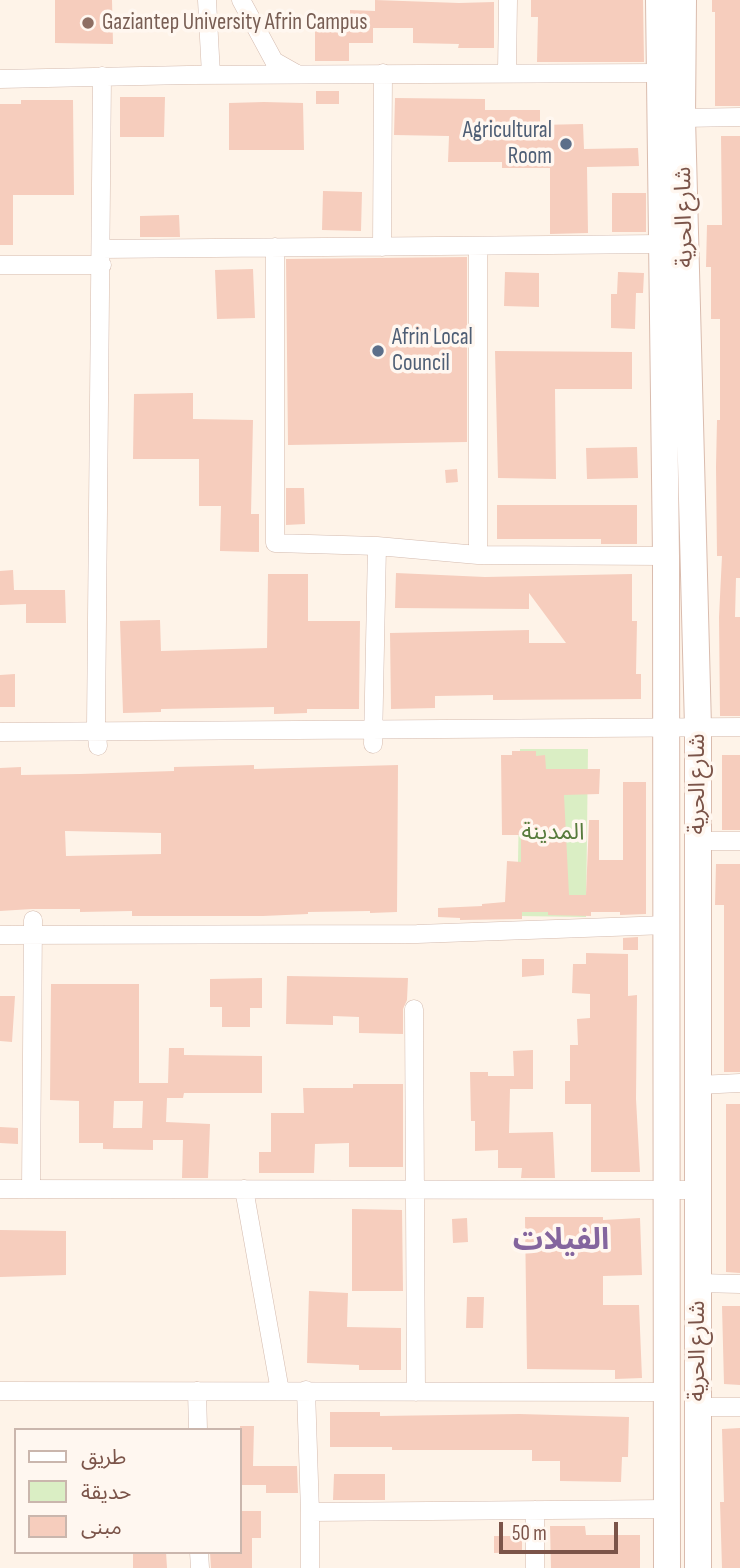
<!DOCTYPE html>
<meta charset="utf-8">
<style>
body{margin:0}
#map{position:relative;width:740px;height:1568px;overflow:hidden;background:#fef3e8;font-family:"Sofia Sans Condensed","Noto Sans Arabic",sans-serif}
canvas{display:block}
.legend{position:absolute;left:14px;top:1428px;width:228px;height:126px;box-sizing:border-box;background:#fff7f0;border:2px solid #cab6ad;margin:0;padding:9px 12px;list-style:none;font-size:21px;color:#7b5449}
.legend li{display:flex;align-items:center;gap:14px;height:35px}
.legend b{width:35px;border:2px solid #cab6ad}
.scale{position:absolute;left:499px;top:1522px;width:119px;height:32px;box-sizing:border-box;border:4px solid #7b5449;border-top:0;padding-left:9px;font-size:21px;line-height:24px;white-space:nowrap;color:#7b5449;-webkit-text-stroke:5px #fff7f0;paint-order:stroke}
</style>
<div id="map">
<canvas width="740" height="1568"></canvas>
<ul class="legend">
<li><b style="height:9px;background:#fff"></b>طريق</li>
<li><b style="height:19px;background:#daeec4"></b>حديقة</li>
<li><b style="height:19px;background:#f6cdbd"></b>مبنى</li>
</ul>
<div class="scale">50 m</div>
</div>
<script>
const ctx = document.querySelector('canvas').getContext('2d');
ctx.lineJoin = 'round';
function paint(path, color) {
  ctx.fillStyle = color;
  ctx.fill(path, 'evenodd');
}
function shape(rows) {
  const path = new Path2D();
  for (const r of rows) {
    path.moveTo(r[0], r[1]);
    for (let i = 2; i < r.length; i += 2) path.lineTo(r[i], r[i + 1]);
  }
  return path;
}
function trace(path, color, width, dash) {
  ctx.strokeStyle = color;
  ctx.lineWidth = width;
  ctx.lineCap = dash ? 'butt' : 'round';
  ctx.setLineDash(dash || []);
  ctx.stroke(path);
}
function write(font, color, halo, rows, align = 'center') {
  ctx.font = font + ' "Sofia Sans Condensed","Noto Sans Arabic",sans-serif';
  ctx.lineWidth = 7;
  ctx.setLineDash([]);
  ctx.textBaseline = 'middle';
  ctx.strokeStyle = halo;
  ctx.fillStyle = color;
  for (const [text, x, y, turn = 0] of rows) {
    ctx.save();
    ctx.translate(x, y);
    ctx.rotate((+turn || 0) * Math.PI / 180);
    ctx.textAlign = isNaN(turn) ? turn : align;
    if (halo) ctx.strokeText(text, 0, 0);
    ctx.fillText(text, 0, 0);
    ctx.restore();
  }
}
paint(shape([
 [520,749,588,749,586,917,517,916]
]), '#daeec4');
paint(shape([
 [55,0,112,0,113,44,55,43],
 [375,0,459,3,494,2,494,48,458,48,459,44,413,43,413,28,373,28,373,43,349,43,349,61,315,61,315,18,350,18,350,10,375,11],
 [531,0,643,0,644,62,537,62,538,17,531,17],
 [712,0,740,0,740,106,715,106,715,12,712,12],
 [316,91,339,91,339,104,316,104],
 [120,97,165,97,164,137,120,137],
 [395,98,485,99,485,110,540,110,540,125,583,124,584,149,638,148,639,166,587,167,588,233,550,234,550,168,502,168,502,162,448,162,449,136,394,135],
 [21,100,73,100,74,195,13,195,13,245,0,245,0,104,21,104],
 [264,102,303,103,304,150,229,150,229,103],
 [721,136,740,136,740,578,736,578,735,617,740,617,740,716,720,716,719,617,722,556,717,556,716,467,717,420,720,420,720,319,711,319,711,267,706,267,707,225,722,225],
 [323,191,362,192,361,231,322,230],
 [612,193,646,193,646,232,612,232],
 [179,215,180,237,140,237,140,216],
 [467,257,467,442,288,445,286,259],
 [253,269,255,318,217,319,215,270],
 [505,272,539,273,539,307,504,306],
 [618,272,644,273,643,293,636,293,635,329,611,328,611,294,617,294],
 [495,351,632,352,632,389,555,389,556,479,498,478],
 [193,393,193,419,253,420,251,514,259,514,259,552,220,551,221,506,199,506,199,459,133,459,134,394],
 [637,447,638,478,587,479,586,448],
 [457,469,458,482,446,483,445,470],
 [286,488,304,488,305,524,286,525],
 [497,505,637,505,637,544,601,544,601,539,497,539],
 [13,570,14,590,65,590,66,623,26,623,26,604,0,605,0,571],
 [396,573,485,577,632,574,632,621,637,621,636,674,641,674,641,699,493,700,493,695,435,696,435,708,391,709,390,633,529,630,529,643,566,643,529,593,529,609,395,608],
 [268,574,308,574,308,621,360,621,359,709,307,709,307,713,274,714,274,707,161,709,161,712,123,713,120,621,160,620,161,651,267,648],
 [15,674,15,707,0,707,0,675],
 [512,751,536,751,536,756,545,755,546,769,600,769,599,794,564,795,569,895,586,895,589,820,599,820,599,860,623,860,623,782,646,782,646,914,620,915,620,912,591,912,591,916,548,915,548,912,522,912,522,919,460,920,460,918,438,917,438,908,482,906,482,904,505,902,507,861,521,862,521,835,502,835,501,755,512,755],
 [722,755,740,755,740,830,722,830],
 [254,765,254,769,398,765,397,912,370,913,370,911,308,912,308,914,263,916,132,916,132,911,80,912,80,909,32,909,0,911,0,768,21,767,21,775,80,774,174,771,174,767],
 [65,831,161,833,161,854,66,856],
 [716,864,740,864,740,1072,724,1072,724,905,715,905],
 [638,937,638,950,623,950,623,938],
 [586,953,628,954,628,996,637,995,636,1099,640,1172,591,1172,591,1104,565,1104,565,1081,570,1081,570,1045,578,1045,577,1019,590,1018,590,994,572,993,573,964,586,964],
 [522,959,544,959,544,975,522,977],
 [287,976,408,978,407,1000,403,1009,403,1034,359,1033,359,1017,333,1016,333,1025,286,1024],
 [262,978,262,1008,250,1008,250,1027,222,1027,222,1007,210,1007,210,979],
 [51,984,139,984,139,1083,168,1083,169,1048,184,1048,184,1055,262,1056,262,1093,184,1093,183,1098,167,1098,166,1122,210,1124,208,1178,182,1178,183,1140,153,1140,153,1150,103,1149,103,1143,79,1143,79,1101,50,1100],
 [114,1101,143,1101,142,1128,113,1128],
 [0,996,15,996,12,1042,0,1041],
 [533,1050,533,1089,510,1089,509,1133,553,1132,555,1178,521,1178,522,1168,498,1168,498,1150,475,1151,475,1121,471,1121,470,1072,488,1072,488,1076,514,1076,513,1051],
 [353,1084,403,1084,403,1167,349,1167,349,1143,315,1144,314,1173,259,1173,259,1152,271,1152,271,1113,304,1113,303,1088,353,1088],
 [726,1104,740,1104,740,1273,726,1272],
 [0,1127,18,1128,18,1144,0,1143],
 [352,1209,402,1210,403,1291,352,1291],
 [525,1217,603,1217,603,1220,640,1218,642,1275,603,1276,603,1305,639,1305,642,1378,615,1379,615,1370,527,1369],
 [467,1218,468,1242,453,1243,452,1219],
 [0,1230,66,1231,66,1275,0,1277],
 [309,1291,348,1293,347,1327,401,1328,401,1370,359,1370,359,1365,307,1363],
 [467,1297,484,1297,483,1328,466,1328],
 [722,1306,740,1306,740,1385,724,1384],
 [330,1412,380,1412,380,1416,519,1414,629,1417,628,1457,622,1457,621,1482,560,1481,560,1461,532,1461,532,1450,392,1450,392,1447,330,1447],
 [240,1426,254,1426,253,1466,297,1466,298,1493,266,1493,266,1485,240,1485],
 [740,1428,740,1568,722,1568,720,1502,724,1502,722,1429],
 [334,1474,385,1474,385,1500,333,1500],
 [240,1511,261,1511,261,1538,252,1538,252,1568,211,1568,210,1552,240,1552],
 [550,1526,585,1526,586,1535,640,1535,640,1568,551,1568],
 [494,1536,522,1536,522,1552,494,1553],
 [133,1552,166,1552,167,1568,133,1568]
]), '#f6cdbd');
const minor = shape([
 [207,0,211,75],
 [241,0,274,61,297,74],
 [507,72,508,0],
 [0,79,188,75,660,73],
 [682,118,740,117],
 [478,246,478,555],
 [275,247,275,543,377,546,478,555,666,556],
 [382,247,383,73],
 [101,249,662,244],
 [0,265,102,265],
 [0,732,740,727],
 [373,744,377,546],
 [98,746,96,726,102,76],
 [698,841,740,841],
 [0,935,417,934,667,925],
 [414,1009,416,1392],
 [698,1085,740,1083],
 [0,1189,698,1190],
 [31,1189,33,920],
 [244,1189,280,1391],
 [698,1283,740,1284],
 [306,1390,310,1512],
 [0,1391,666,1392],
 [197,1391,198,1430],
 [698,1407,740,1407],
 [535,1510,535,1568],
 [199,1552,200,1568],
 [310,1568,310,1512,668,1509]
]);
const secondary = shape([
 [659,0,666,556,667,1568],
 [683,0,682,118,698,727,698,1568]
]);
trace(minor, '#d4bbaf', 19);
trace(secondary, '#dabcae', 28);
trace(minor, '#fff', 18);
trace(secondary, '#fff', 26);
for (const [x, y, r, color] of [
 [88,23,7,"#8d6e63"],
 [566,144,7,"#5c6f8a"],
 [378,351,7,"#5c6f8a"]
]) {
  const dot = new Path2D();
  dot.arc(x, y, r, 0, 2 * Math.PI);
  ctx.fillStyle = color;
  ctx.fill(dot);
  trace(dot, '#fff7f0', 2.5);
}
write('23px', '#785e54', '#fff7f0', [
 ["Gaziantep University Afrin Campus",102,23]
], 'left');
write('23px', '#4e5e75', '#fff7f0', [
 ["Agricultural",552,131],
 ["Room",552,157],
 ["Afrin Local",392,338,"left"],
 ["Council",392,364,"left"]
], 'right');
write('23px', '#7b5449', '#fff7f0', [
 ["شارع الحرية",685,217,-91],
 ["شارع الحرية",698,784,-90],
 ["شارع الحرية",698,1351,-90]
]);
write('23px', '#577b3c', '#fff7f0', [
 ["المدينة",553,833]
]);
write('bold 30px', '#84659e', '#fff7f0', [
 ["الفيلات",561,1241]
]);
</script>
